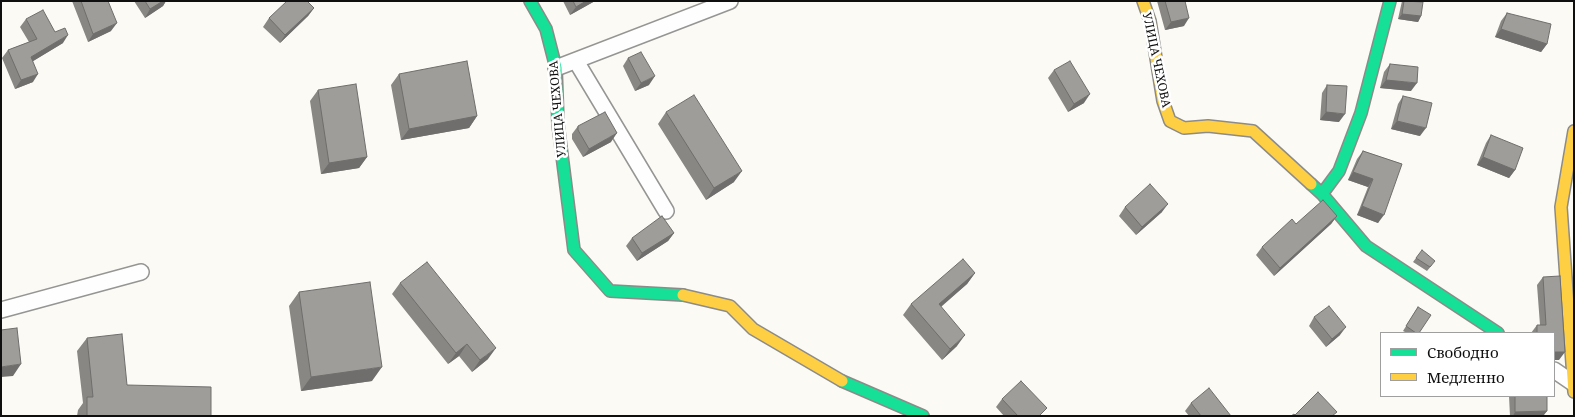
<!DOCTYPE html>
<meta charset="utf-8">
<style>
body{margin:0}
#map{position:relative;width:1575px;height:417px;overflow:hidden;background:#fbfaf5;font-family:"Noto Serif",serif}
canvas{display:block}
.frame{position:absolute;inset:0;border:2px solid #0f0f0f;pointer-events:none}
.legend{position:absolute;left:1380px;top:332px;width:175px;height:65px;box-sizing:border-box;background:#fff;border:1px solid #9f9f9f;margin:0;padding:6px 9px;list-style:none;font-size:15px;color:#0f0f0f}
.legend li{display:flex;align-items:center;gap:10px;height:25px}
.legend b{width:25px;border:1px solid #9f9f9f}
</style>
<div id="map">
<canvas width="1575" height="417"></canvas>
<div class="frame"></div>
<ul class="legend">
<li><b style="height:6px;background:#16e098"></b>Свободно</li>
<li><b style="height:6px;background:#ffcf43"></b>Медленно</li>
</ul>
</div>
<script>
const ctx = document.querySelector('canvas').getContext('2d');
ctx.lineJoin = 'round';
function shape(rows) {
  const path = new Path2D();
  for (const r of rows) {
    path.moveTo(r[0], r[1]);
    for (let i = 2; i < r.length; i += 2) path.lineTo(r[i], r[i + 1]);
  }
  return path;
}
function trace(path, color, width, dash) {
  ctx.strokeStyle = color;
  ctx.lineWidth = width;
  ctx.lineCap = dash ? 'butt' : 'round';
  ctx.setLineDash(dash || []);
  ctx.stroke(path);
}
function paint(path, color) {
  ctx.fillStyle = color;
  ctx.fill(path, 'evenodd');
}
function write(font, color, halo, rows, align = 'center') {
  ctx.font = font + ' "Noto Serif",serif';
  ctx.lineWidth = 5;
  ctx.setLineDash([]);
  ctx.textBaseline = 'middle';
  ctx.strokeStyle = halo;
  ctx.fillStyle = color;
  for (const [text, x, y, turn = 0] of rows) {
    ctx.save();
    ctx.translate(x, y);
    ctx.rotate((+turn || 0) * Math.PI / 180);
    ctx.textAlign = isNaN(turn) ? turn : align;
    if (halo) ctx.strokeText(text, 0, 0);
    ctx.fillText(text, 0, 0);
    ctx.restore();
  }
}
const street = shape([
 [576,61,666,211],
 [556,68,730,1],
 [1,310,141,272],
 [1554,370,1573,383]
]);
const fast = shape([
 [530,1,546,29,556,68,558,124,574,250,610,291,683,295],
 [1311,184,1322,194,1366,246,1498,333],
 [1322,194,1339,171,1361,113,1390,1],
 [842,381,923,416]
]);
const slow = shape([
 [1143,1,1150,21,1163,101,1170,121,1184,128,1208,126,1253,131,1311,184],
 [1574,131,1561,207,1574,392],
 [683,295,730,306,753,329,842,381]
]);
trace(street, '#959593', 18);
trace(fast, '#8c8b89', 14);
trace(slow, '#8c8b89', 14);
trace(street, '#fefefe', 15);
trace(fast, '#16e098', 11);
trace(slow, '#ffcf43', 11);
paint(shape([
 [72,1,108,1,111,31,88,42],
 [134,1,166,1,163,6,145,18],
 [563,1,595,1,570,15],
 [1157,1,1185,1,1184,26,1165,30],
 [1402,1,1416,1,1421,16,1418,22,1398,19],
 [314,8,308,16,280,43,263,27,269,18],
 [1507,13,1547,44,1541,52,1495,37,1501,21],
 [26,19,63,43,33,61,33,82,15,89,2,58,8,50,29,42,20,27],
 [628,58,649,85,635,91,623,66],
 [1390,64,1411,91,1380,88,1384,72],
 [1054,70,1084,103,1068,112,1048,78],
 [399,74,477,116,469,128,401,140,391,85],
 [1327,85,1339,122,1320,120,1322,93],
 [318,90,367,157,359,168,321,174,310,101],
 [1403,96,1420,136,1391,129,1398,104],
 [666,112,734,182,706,200,658,124],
 [578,126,611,142,583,157,572,139,572,134],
 [1491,135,1515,170,1509,178,1477,165,1486,143],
 [1363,151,1402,164,1378,223,1357,215,1368,187,1348,180,1357,159],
 [1125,207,1162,212,1136,235,1119,216],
 [1337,216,1331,224,1274,276,1256,255,1262,247,1296,224],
 [674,233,668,241,637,261,626,246,632,238],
 [1416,258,1432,265,1427,271,1413,262],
 [975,273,967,284,941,307,957,346,942,360,903,315,911,304],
 [1543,277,1559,360,1554,333,1531,333,1537,325,1540,325,1537,285],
 [400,283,488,359,472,372,459,356,448,364,392,294],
 [299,292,372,381,301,391,289,306],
 [1418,307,1419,333,1407,333,1403,331],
 [1314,317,1340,335,1326,347,1309,326],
 [87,338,127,385,211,416,77,416,78,410,83,403,77,351],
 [1509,396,1547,396,1547,411,1543,416,1510,416],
 [1002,399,1041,416,1004,416,996,407],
 [1191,403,1231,416,1189,416,1185,411]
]), '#898784');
paint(shape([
 [163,1,166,1,163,6,145,18,150,9],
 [586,1,595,1,570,15,576,7],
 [314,8,308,16,280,43,285,35],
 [1402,14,1421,16,1418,22,1398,19],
 [1189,18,1184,26,1165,30,1171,22],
 [117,23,111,31,88,42,93,34],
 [1501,29,1547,44,1541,52,1495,37],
 [68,35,63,43,25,66,31,57],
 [38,74,33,82,15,89,21,80],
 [655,76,649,85,635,91,641,83],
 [1386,80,1417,83,1411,91,1380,88],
 [1090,94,1084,103,1068,112,1074,104],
 [1326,112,1345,114,1339,122,1320,120],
 [477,116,469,128,401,140,409,129],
 [1397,121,1426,128,1420,136,1391,129],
 [617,133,611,142,583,157,589,149],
 [367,157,359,168,321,174,329,163],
 [1483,157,1515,170,1509,178,1477,165],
 [742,171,734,182,706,200,714,188],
 [1353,172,1373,179,1368,187,1348,180],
 [1168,204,1162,212,1136,235,1142,227],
 [1362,206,1384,215,1378,223,1357,215],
 [1337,216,1331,224,1274,276,1280,268],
 [674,233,668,241,637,261,642,253],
 [975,273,967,284,931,315,939,304],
 [1346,327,1340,335,1326,347,1332,339],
 [965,335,957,346,942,360,950,349],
 [467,344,459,356,448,364,456,353],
 [496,348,488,359,472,372,480,360],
 [1554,352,1565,352,1559,360,1554,360],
 [21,364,13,376,1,377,1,367],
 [382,367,372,381,301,391,311,377],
 [1547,411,1543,416,1513,416,1515,412]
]), '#6f6e6c');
const building = shape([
 [81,1,108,1,117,23,93,34,81,1],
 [145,1,163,1,150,9,145,1],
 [287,1,307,1,314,8,285,35,269,18,287,1],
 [573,1,586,1,576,7,573,1],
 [1165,1,1185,1,1189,18,1171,22,1165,1],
 [1404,1,1423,2,1421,16,1402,14,1404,1],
 [43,10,55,32,65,28,68,35,31,57,38,74,21,80,8,50,37,39,26,19,43,10],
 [1507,13,1551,24,1547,44,1501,29,1507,13],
 [641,52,655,76,641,83,628,58,641,52],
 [467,61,477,116,409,129,399,74,467,61],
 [1070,61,1090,94,1074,104,1054,70,1070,61],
 [1390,64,1418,67,1417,83,1386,80,1390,64],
 [356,84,367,157,329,163,318,90,356,84],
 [1327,85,1347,86,1345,114,1326,112,1327,85],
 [694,95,742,171,714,188,666,112,694,95],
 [1403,96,1432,103,1426,128,1397,121,1403,96],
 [605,112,617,133,589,149,578,130,578,126,605,112],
 [1491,135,1523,148,1515,170,1483,157,1491,135],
 [1363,151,1402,164,1384,215,1362,206,1373,179,1353,172,1363,151],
 [1150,184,1168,204,1142,227,1125,207,1150,184],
 [1323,200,1337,216,1280,268,1262,247,1292,219,1296,224,1323,200],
 [662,216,674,233,642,253,632,238,662,216],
 [1422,250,1435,261,1430,267,1416,258,1422,250],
 [963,259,975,273,939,304,965,335,950,349,911,304,963,259],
 [427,262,496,348,480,360,467,344,456,353,400,283,427,262],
 [1560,276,1565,352,1554,352,1554,333,1537,333,1537,325,1546,325,1543,277,1560,276],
 [370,282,382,367,311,377,299,292,370,282],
 [1329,306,1346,327,1332,339,1314,317,1329,306],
 [1418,307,1431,315,1419,333,1416,333,1406,326,1418,307],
 [17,328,21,364,1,367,1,330,17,328],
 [122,334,127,385,211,387,211,416,87,416,87,397,93,397,87,338,122,334],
 [1021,381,1047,408,1039,416,1018,416,1002,399,1021,381],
 [1209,388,1231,416,1201,416,1191,403,1209,388],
 [1318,392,1337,412,1332,416,1291,416,1294,414,1295,415,1318,392],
 [1515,396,1547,396,1547,411,1515,412,1515,396]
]);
paint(building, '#9f9d9a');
trace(building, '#6f6e6c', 1);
write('12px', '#0f0f0f', '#fff', [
 ["УЛИЦА ЧЕХОВА",1156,60,78],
 ["УЛИЦА ЧЕХОВА",558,109,-95]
]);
</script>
